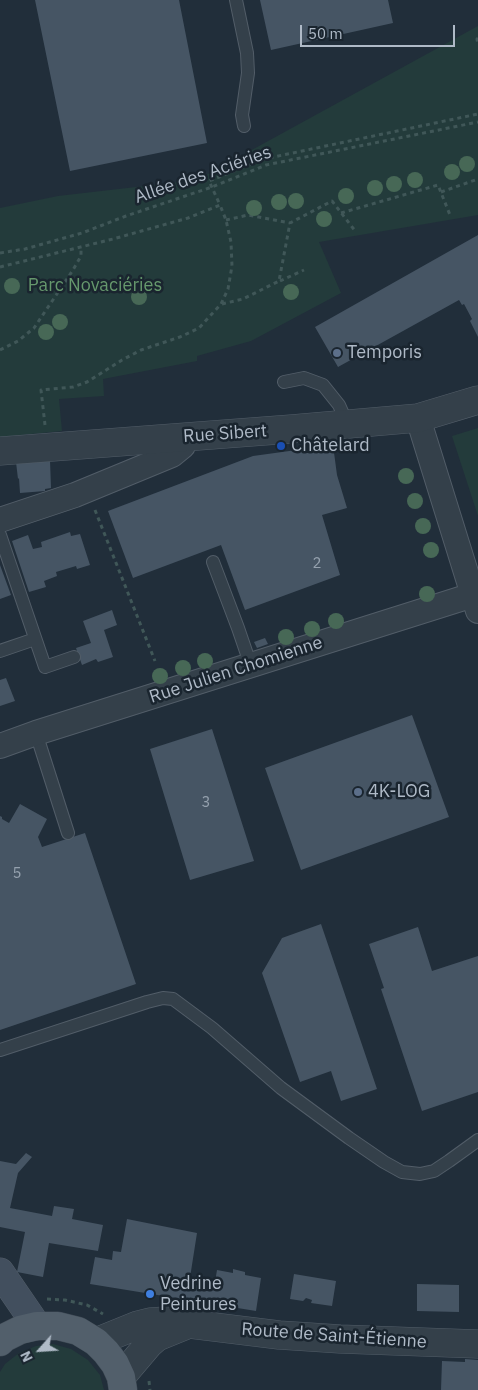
<!DOCTYPE html>
<meta charset="utf-8">
<style>
body{margin:0}
#map{position:relative;width:478px;height:1390px;overflow:hidden;background:#212e3a;font-family:"IBM Plex Sans",sans-serif}
canvas{display:block}
.north{position:absolute;left:15px;top:1325px;width:50px;height:50px;-webkit-text-stroke:4px #1a252f;paint-order:stroke;rotate:244deg;font-size:14px;font-weight:700;line-height:20px;text-align:center;color:#afbac7}
.north::after{content:'';display:block;margin:auto;width:18px;height:22px;background:#afbac7;clip-path:polygon(50% 0,100% 100%,50% 72%,0 100%)}
.scale{position:absolute;left:300px;top:25px;width:155px;height:22px;box-sizing:border-box;border:2px solid #afbac7;border-top:0;padding-left:6px;font-size:15px;line-height:18px;white-space:nowrap;color:#afbac7;-webkit-text-stroke:4px #1a252f;paint-order:stroke}
</style>
<div id="map">
<canvas width="478" height="1390"></canvas>
<div class="north">N</div>
<div class="scale">50 m</div>
</div>
<script>
const ctx = document.querySelector('canvas').getContext('2d');
ctx.lineJoin = 'round';
function paint(path, color) {
  ctx.fillStyle = color;
  ctx.fill(path, 'evenodd');
}
function shape(rows) {
  const path = new Path2D();
  for (const r of rows) {
    path.moveTo(r[0], r[1]);
    for (let i = 2; i < r.length; i += 2) path.lineTo(r[i], r[i + 1]);
  }
  return path;
}
function trace(path, color, width, dash) {
  ctx.strokeStyle = color;
  ctx.lineWidth = width;
  ctx.lineCap = dash ? 'butt' : 'round';
  ctx.setLineDash(dash || []);
  ctx.stroke(path);
}
function write(font, color, halo, rows, align = 'center') {
  ctx.font = font + ' "IBM Plex Sans",sans-serif';
  ctx.lineWidth = 5;
  ctx.setLineDash([]);
  ctx.textBaseline = 'middle';
  ctx.strokeStyle = halo;
  ctx.fillStyle = color;
  for (const [text, x, y, turn = 0] of rows) {
    ctx.save();
    ctx.translate(x, y);
    ctx.rotate((+turn || 0) * Math.PI / 180);
    ctx.textAlign = isNaN(turn) ? turn : align;
    if (halo) ctx.strokeText(text, 0, 0);
    ctx.fillText(text, 0, 0);
    ctx.restore();
  }
}
paint(shape([
 [478,26,478,215,319,242,341,293,251,341,197,356,197,361,103,379,104,396,59,399,62,431,0,437,0,208,58,196,197,180],
 [478,428,478,516,452,436],
 [53,1344,71,1349,88,1360,100,1375,104,1390,0,1390,0,1372,5,1364,19,1353,36,1346]
]), '#233b3b');
paint(shape([
 [35,0,179,0,207,143,70,171],
 [260,0,388,0,393,23,271,50],
 [478,235,478,337,470,321,472,319,464,304,462,305,459,300,338,367,315,327],
 [333,445,337,475,347,508,322,515,340,575,245,610,221,545,133,578,108,511,253,456],
 [50,460,51,488,45,489,45,491,20,493,19,478,18,479,16,462],
 [70,532,71,536,80,534,90,565,77,569,76,566,56,572,57,576,44,581,46,587,29,592,12,541,28,535,33,549,42,547,41,542],
 [0,565,11,595,0,599],
 [112,610,117,625,104,630,113,657,98,662,96,659,82,665,76,648,91,643,83,621],
 [265,638,268,644,257,648,254,642],
 [6,678,15,701,0,706,0,680],
 [412,715,449,817,301,870,265,768],
 [212,729,254,861,190,880,150,749],
 [20,804,47,819,38,837,42,847,85,833,136,984,0,1030,0,816,2,817,2,819,9,823],
 [321,924,377,1089,341,1101,331,1071,300,1082,262,973,282,938],
 [418,927,432,971,478,956,478,1092,422,1111,381,989,384,988,369,944],
 [26,1153,32,1157,18,1173,10,1208,52,1216,54,1206,74,1209,72,1219,103,1225,98,1251,49,1243,43,1277,17,1272,25,1232,0,1227,0,1161,16,1164],
 [127,1219,197,1233,189,1284,214,1288,217,1270,233,1273,233,1269,245,1272,245,1275,261,1278,256,1311,90,1284,95,1257,112,1260,113,1251,121,1252],
 [294,1274,336,1281,332,1306,311,1303,312,1300,306,1298,303,1301,290,1299],
 [417,1284,459,1285,459,1312,417,1311],
 [465,1359,478,1360,478,1390,441,1390,442,1361,465,1362]
]), '#465564');
const service = shape([
 [236,0,247,53,248,73,242,115,244,126],
 [284,382,304,378,323,385,339,405,343,414,345,424],
 [0,535,45,667,74,657],
 [213,562,238,628,251,666],
 [0,651,35,639],
 [36,733,68,833],
 [0,1050,147,1002,163,998,173,999,212,1028,281,1088,349,1138,384,1162,402,1172,420,1174,434,1171,449,1161,478,1140]
]);
const minor = shape([
 [418,418,478,611],
 [0,520,75,495,172,455,183,446,185,437],
 [0,746,36,733,473,595]
]);
const tertiary = shape([
 [0,451,291,429,418,418,478,400],
 [96,1342,138,1325,150,1322,165,1321,279,1335,340,1339,478,1344],
 [121,1377,149,1344,157,1337,184,1326]
]);
const secondary = shape([
 [0,1272,37,1326]
]);
const primary = shape([
 [0,1342,4,1338,20,1330,37,1326,58,1326,78,1331,96,1342,106,1352,115,1364,121,1377,123,1390]
]);
trace(service, '#525d68', 14);
trace(minor, '#525d68', 26);
trace(tertiary, '#525d68', 29);
trace(secondary, '#525d68', 29);
trace(primary, '#3e4954', 29);
trace(shape([
 [478,38,477,39,478,45],
 [441,192,478,179],
 [341,213,438,185,450,215],
 [226,220,248,215,290,223],
 [0,253,25,249,82,233,126,216,212,187,266,165,478,122],
 [0,267,113,239,188,218,220,205,209,181,264,159,478,114],
 [280,281,304,270],
 [222,304,243,299,279,281,290,223,332,201,356,232],
 [0,350,18,341,34,328,73,270,81,256,81,247],
 [45,425,41,390,73,387,87,382,122,360,141,350,180,337,199,328,221,304,228,289,232,266,231,242,226,220,220,205],
 [95,510,155,661],
 [47,1299,65,1300,87,1305,103,1314],
 [149,1381,150,1390]
]), '#405758', 3, [4, 4]);
trace(service, '#34404a', 12);
trace(minor, '#34404a', 24);
trace(tertiary, '#34404a', 28);
trace(secondary, '#424f5e', 28);
trace(primary, '#525f6b', 28);
ctx.fillStyle = '#476856';
for (const [x, y] of [
 [467,164],
 [452,172],
 [415,180],
 [394,184],
 [375,188],
 [346,196],
 [296,201],
 [279,202],
 [254,208],
 [324,219],
 [12,286],
 [291,292],
 [139,297],
 [60,322],
 [46,332],
 [406,476],
 [415,501],
 [423,526],
 [431,550],
 [427,594],
 [336,621],
 [312,629],
 [286,637],
 [205,661],
 [183,668],
 [160,676]
]) {
  ctx.beginPath();
  ctx.arc(x, y, 8, 0, 2 * Math.PI);
  ctx.fill();
}
for (const [x, y, r, color] of [
 [337,353,5,"#5c6f8a"],
 [281,446,5,"#1a4fb4"],
 [358,792,5,"#5c6f8a"],
 [150,1294,5,"#3f7fe0"]
]) {
  const dot = new Path2D();
  dot.arc(x, y, r, 0, 2 * Math.PI);
  ctx.fillStyle = color;
  ctx.fill(dot);
  trace(dot, '#1a252f', 2);
}
write('15px', '#95a1ae', null, [
 ["2",317,564],
 ["3",206,803],
 ["5",17,874]
]);
write('18px', '#afbac7', '#1a252f', [
 ["Allée des Aciéries",203,175,-19],
 ["Rue Sibert",225,434,-4],
 ["Rue Julien Chomienne",236,670,-18],
 ["Route de Saint-Étienne",334,1336,4]
]);
write('18px', '#66986d', '#1a252f', [
 ["Parc Novaciéries",95,286]
]);
write('18px', '#afbac7', '#1a252f', [
 ["Temporis",347,353],
 ["Châtelard",291,446],
 ["4K-LOG",368,792],
 ["Vedrine",160,1284],
 ["Peintures",160,1305]
], 'left');
</script>
